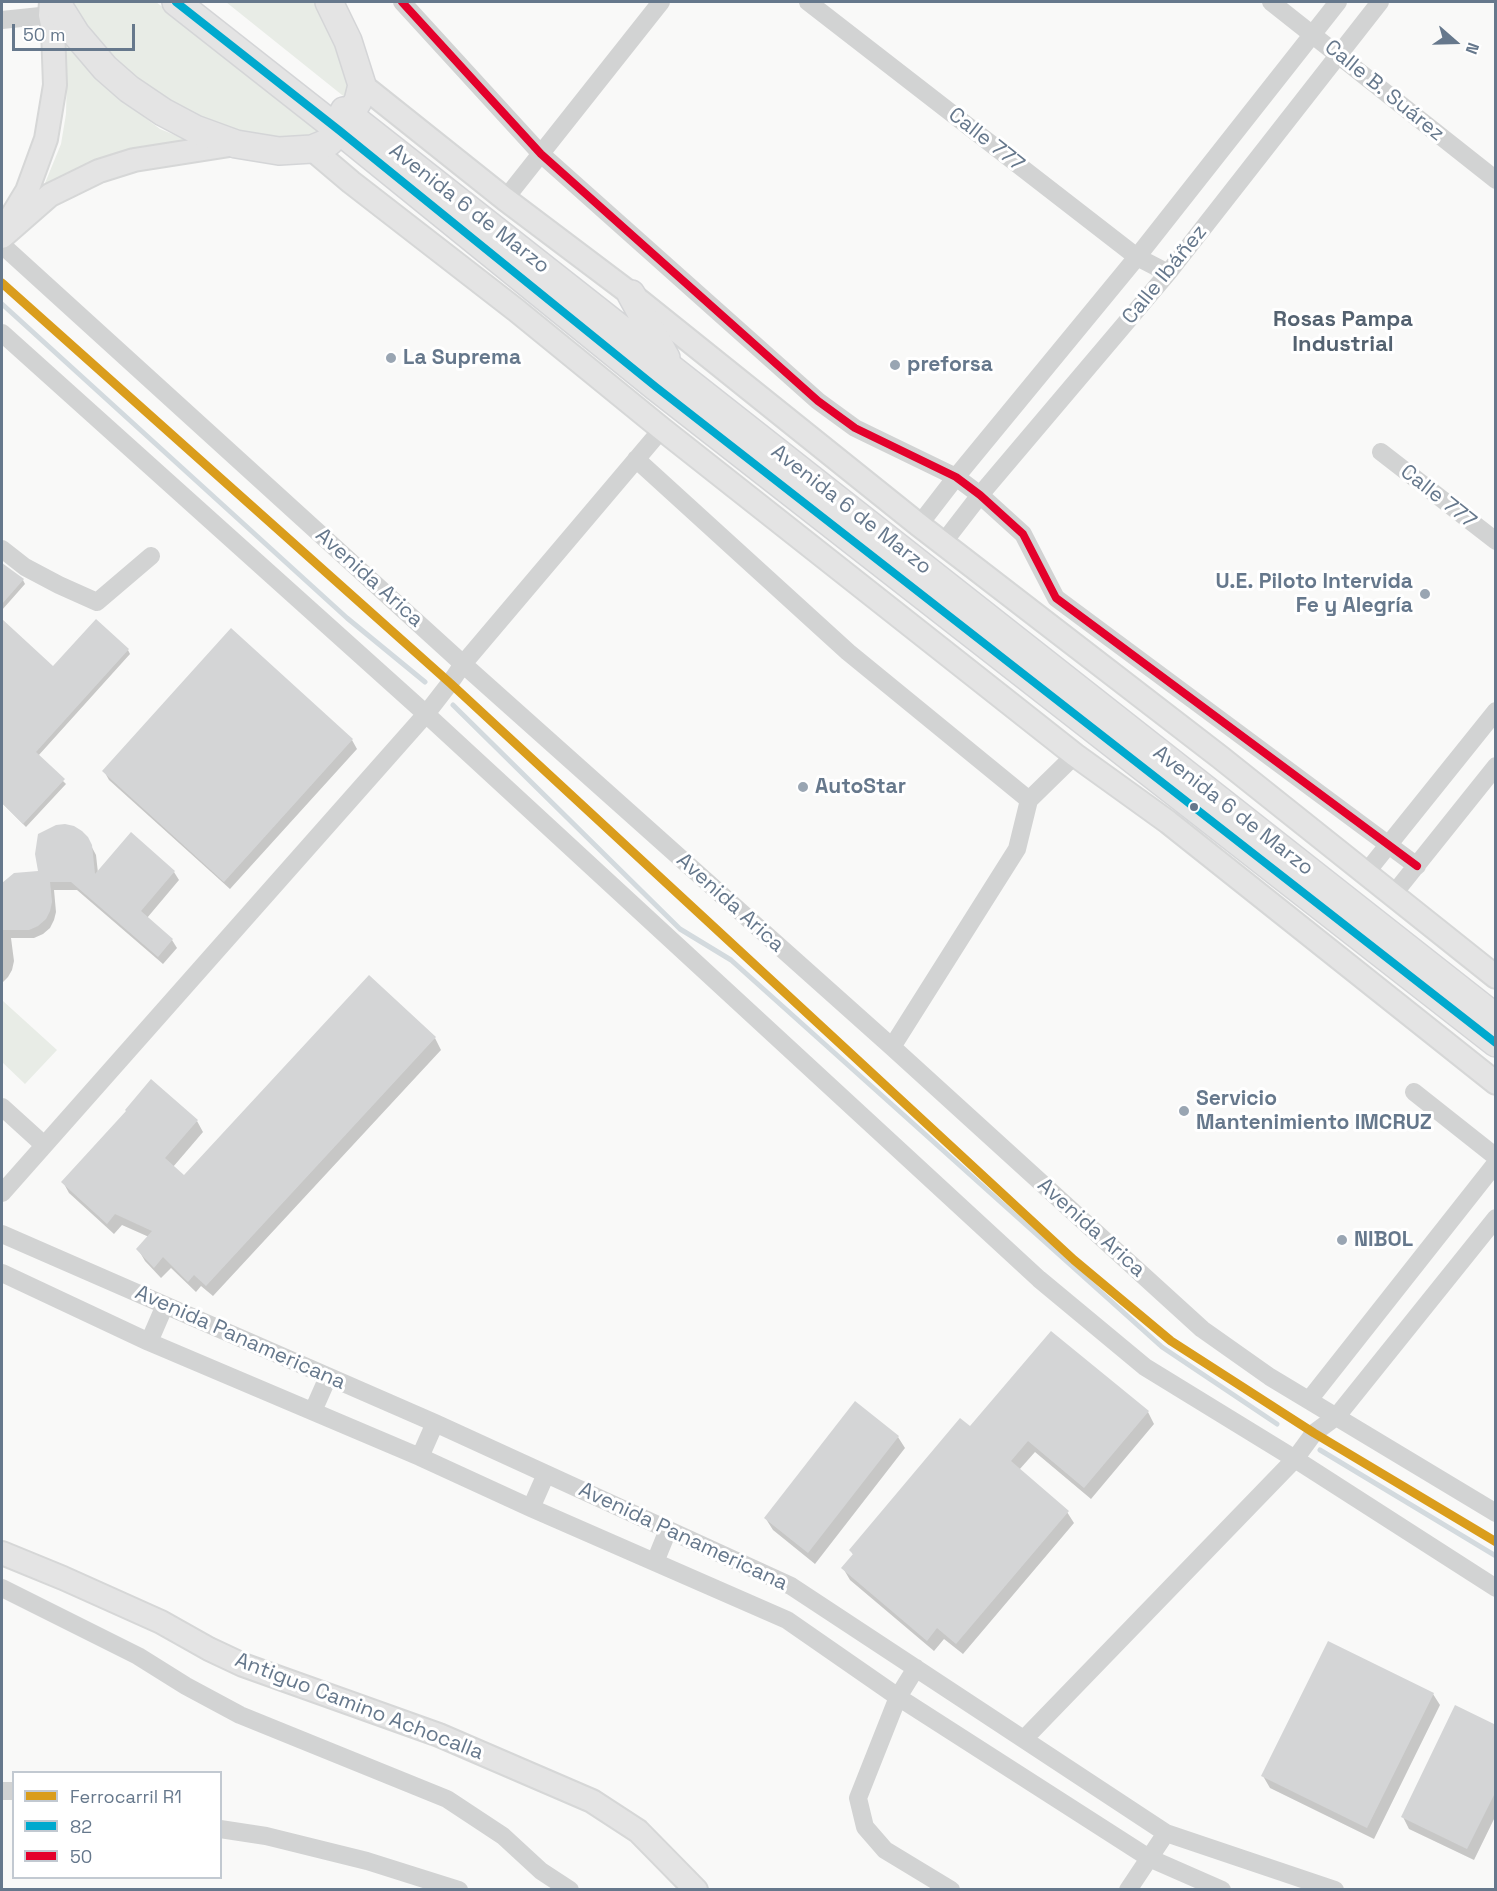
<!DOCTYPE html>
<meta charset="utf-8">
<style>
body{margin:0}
#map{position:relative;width:1497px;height:1891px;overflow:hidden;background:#f9f9f8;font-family:"Space Grotesk",sans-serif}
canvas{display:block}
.frame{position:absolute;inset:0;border:3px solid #66788c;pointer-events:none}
.legend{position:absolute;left:12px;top:1771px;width:210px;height:108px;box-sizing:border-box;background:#fff;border:2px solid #c2c9d1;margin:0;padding:8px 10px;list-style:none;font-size:18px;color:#66788c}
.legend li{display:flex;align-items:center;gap:12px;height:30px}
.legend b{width:30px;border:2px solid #c2c9d1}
.north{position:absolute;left:1425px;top:12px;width:60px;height:60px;-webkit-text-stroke:4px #fff;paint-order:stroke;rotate:110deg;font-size:16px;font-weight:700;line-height:24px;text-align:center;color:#66788c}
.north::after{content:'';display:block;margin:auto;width:21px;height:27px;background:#66788c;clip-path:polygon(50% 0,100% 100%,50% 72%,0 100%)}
.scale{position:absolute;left:12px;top:24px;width:123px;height:27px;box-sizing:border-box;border:3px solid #66788c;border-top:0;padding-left:8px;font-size:18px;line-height:21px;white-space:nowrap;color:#66788c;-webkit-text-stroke:4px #fff;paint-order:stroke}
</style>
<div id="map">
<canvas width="1497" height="1891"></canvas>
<div class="frame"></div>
<ul class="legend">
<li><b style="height:8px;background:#da9d1c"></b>Ferrocarril R1</li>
<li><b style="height:8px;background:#00a9ce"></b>82</li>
<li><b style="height:8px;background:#e4002b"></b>50</li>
</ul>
<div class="north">N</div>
<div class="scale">50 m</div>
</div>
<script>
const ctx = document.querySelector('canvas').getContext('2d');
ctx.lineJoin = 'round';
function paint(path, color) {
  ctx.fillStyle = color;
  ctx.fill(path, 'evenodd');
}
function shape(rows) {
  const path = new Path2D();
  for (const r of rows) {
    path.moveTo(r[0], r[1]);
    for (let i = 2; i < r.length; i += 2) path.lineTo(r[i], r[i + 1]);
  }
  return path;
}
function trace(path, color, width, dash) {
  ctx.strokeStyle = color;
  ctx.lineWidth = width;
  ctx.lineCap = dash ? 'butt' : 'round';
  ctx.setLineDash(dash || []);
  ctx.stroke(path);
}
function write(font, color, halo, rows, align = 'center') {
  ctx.font = font + ' "Space Grotesk",sans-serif';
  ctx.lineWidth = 6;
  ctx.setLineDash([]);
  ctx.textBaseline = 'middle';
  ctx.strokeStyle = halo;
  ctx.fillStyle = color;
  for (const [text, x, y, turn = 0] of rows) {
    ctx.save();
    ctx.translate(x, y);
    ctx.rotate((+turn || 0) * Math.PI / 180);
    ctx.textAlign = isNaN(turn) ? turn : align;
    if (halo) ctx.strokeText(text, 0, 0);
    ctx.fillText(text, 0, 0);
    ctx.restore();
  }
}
paint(shape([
 [72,2,156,2,321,130,303,139,276,139,223,127,174,109,128,75,92,36],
 [226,2,317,2,337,41,349,87,347,99],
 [65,36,86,67,111,92,160,129,192,142,128,150,93,160,43,188,61,144,66,114,67,73],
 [3,1001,57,1050,25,1084,2,1062,2,1003]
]), '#e8ece6');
paint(shape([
 [2,564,23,580,25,584,2,610],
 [2,621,53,668,128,650,130,654,38,756,66,784,26,827,2,803],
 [352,740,357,749,230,889,109,780,104,771],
 [87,838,96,855,98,873,174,872,179,880,147,918,172,940,177,948,163,964,77,890,54,890,56,912,54,920,50,928,43,934,34,938,11,938,14,961,12,970,8,977,2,983,2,884,40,872],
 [435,1038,441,1050,213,1296,201,1286,196,1292,171,1268,161,1278,145,1261,138,1249,149,1237,122,1225,114,1234,69,1193,63,1182,197,1121,203,1132,173,1167,184,1178],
 [1148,1412,1154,1424,1091,1499,1035,1452,1019,1470,1067,1512,1074,1523,963,1654,944,1639,934,1651,850,1580,843,1568,854,1556,851,1551,970,1429],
 [898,1437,905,1448,815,1564,773,1530,766,1519],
 [1433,1694,1440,1705,1374,1839,1270,1788,1263,1776],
 [1496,1727,1496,1815,1474,1860,1409,1829,1403,1817]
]), '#0003');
trace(shape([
 [2,304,347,618,425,682],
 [453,705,680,929,731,960,1162,1347,1277,1424],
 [1320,1450,1496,1556]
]), '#d3dade', 5);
paint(shape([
 [2,563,24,579,2,604],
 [2,619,53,666,96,619,129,649,36,752,65,779,23,824,2,803],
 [231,628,353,739,224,882,102,771],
 [65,824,74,826,82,831,88,837,92,845,95,874,131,832,175,871,141,911,173,939,158,957,71,882,50,882,52,902,50,911,46,919,38,926,29,930,2,930,2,883,14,873,38,871,35,854,38,834,56,825],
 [369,975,436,1037,206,1286,194,1275,188,1282,163,1257,154,1268,136,1249,152,1231,115,1214,107,1224,61,1182,126,1111,125,1110,151,1079,198,1120,165,1158,184,1175],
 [1051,1331,1149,1411,1084,1488,1028,1441,1011,1461,1069,1511,956,1644,937,1628,927,1641,841,1568,853,1554,849,1550,960,1418,970,1426],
 [855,1401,899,1436,808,1553,764,1518],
 [1328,1641,1434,1693,1367,1828,1261,1776],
 [1455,1705,1496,1725,1496,1791,1467,1849,1401,1817]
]), '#d4d5d6');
const major = shape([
 [362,85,505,199,631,294,919,525,1220,757,1496,977],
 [312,149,351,182,516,310,662,429,1075,755,1168,822,1496,1083],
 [7,224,27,191,46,139,55,85,53,29,50,15,51,2],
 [2,237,50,195,99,171,134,160,236,144],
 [2,1553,63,1578,161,1622,209,1649,243,1665,439,1735,592,1801,638,1831,696,1890]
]);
const highway = shape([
 [56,2,76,34,105,68,129,89,163,112,195,129,236,144,279,151,312,149,329,142,340,131,358,101,362,85,348,41,329,2],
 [176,2,340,131,656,387,1496,1043],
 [344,111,1496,1018],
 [631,294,666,358]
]);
trace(major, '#d6d7d7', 26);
trace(highway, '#d4d5d7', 30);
trace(shape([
 [402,2,541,154,818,401,855,428,956,477,980,495,1023,534,1056,598,1417,866],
 [808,2,1137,257,1168,273],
 [1271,2,1496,180],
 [2,20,50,15],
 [505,199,661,2],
 [2,245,463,664,892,1047,1202,1329,1270,1377,1496,1513],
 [2,333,426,714,1039,1279,1145,1367,1295,1459,1496,1588],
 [1381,452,1496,541],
 [636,459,848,652,1029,800],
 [919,525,956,477,1137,257,1338,2],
 [943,543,980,495,1168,273,1380,2],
 [2,549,25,567,59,585,97,602,151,556],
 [1365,874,1496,711],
 [1392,896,1496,766],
 [892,1047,1017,849,1029,800,1075,755],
 [1414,1092,1496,1157],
 [2,1107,44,1145],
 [2,1193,426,714,450,683,463,664,662,429],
 [2,1234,435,1423,791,1586,1166,1833,1335,1890],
 [2,1273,149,1342,420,1457,531,1508,787,1620,898,1697,1149,1858,1222,1890],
 [149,1342,165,1305],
 [1309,1400,1496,1163],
 [313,1411,328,1377],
 [420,1457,435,1423],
 [531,1508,546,1474],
 [655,1562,668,1530],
 [2,1588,138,1656,186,1686,240,1715,447,1799,503,1836,541,1871,570,1890],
 [916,1668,898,1697,858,1798,865,1827,885,1850,951,1890],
 [1024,1739,1295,1459,1314,1433,1337,1416,1496,1218],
 [2,1791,14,1791],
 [220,1829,266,1836,367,1861,459,1890],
 [1128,1890,1166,1833]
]), '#d2d3d3', 18);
trace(major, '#e4e4e4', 22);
trace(highway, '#e4e4e4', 27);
trace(shape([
 [176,2,340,131,656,387,1496,1043]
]), '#00a9ce', 8);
trace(shape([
 [402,2,541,154,818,401,855,428,956,477,980,495,1023,534,1056,598,1417,866]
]), '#e4002b', 8);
trace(shape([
 [2,283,450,683,1074,1260,1171,1341,1314,1433,1496,1542]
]), '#da9d1c', 9);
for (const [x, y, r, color] of [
 [391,358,6,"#99a5b2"],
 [895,365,6,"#99a5b2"],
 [1425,594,6,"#99a5b2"],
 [803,787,6,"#99a5b2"],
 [1194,807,5,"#66788c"],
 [1184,1111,6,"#99a5b2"],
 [1342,1240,6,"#99a5b2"]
]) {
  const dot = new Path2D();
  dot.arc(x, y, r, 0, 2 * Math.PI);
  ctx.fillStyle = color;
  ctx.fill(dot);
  trace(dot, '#fff', 2);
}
write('21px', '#66788c', '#fff', [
 ["Calle B. Suárez",1384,91,39],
 ["Calle 777",986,140,38],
 ["Avenida 6 de Marzo",469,209,38],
 ["Calle Ibáñez",1165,275,-51],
 ["Calle 777",1438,497,38],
 ["Avenida 6 de Marzo",851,510,38],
 ["Avenida Arica",369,578,42],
 ["Avenida 6 de Marzo",1233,811,38],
 ["Avenida Arica",730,903,42],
 ["Avenida Arica",1091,1228,42],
 ["Avenida Panamericana",240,1338,24],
 ["Avenida Panamericana",683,1537,25],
 ["Antiguo Camino Achocalla",359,1707,21]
]);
write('bold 21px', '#66788c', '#fff', [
 ["La Suprema",403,358],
 ["preforsa",907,365],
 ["U.E. Piloto Intervida",1413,582,"right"],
 ["Fe y Alegría",1413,606,"right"],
 ["AutoStar",815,787],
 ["Servicio",1196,1099],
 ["Mantenimiento IMCRUZ",1196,1123],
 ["NIBOL",1354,1240]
], 'left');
write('bold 22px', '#546270', '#fff', [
 ["Rosas Pampa",1343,320],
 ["Industrial",1343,345]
]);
</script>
